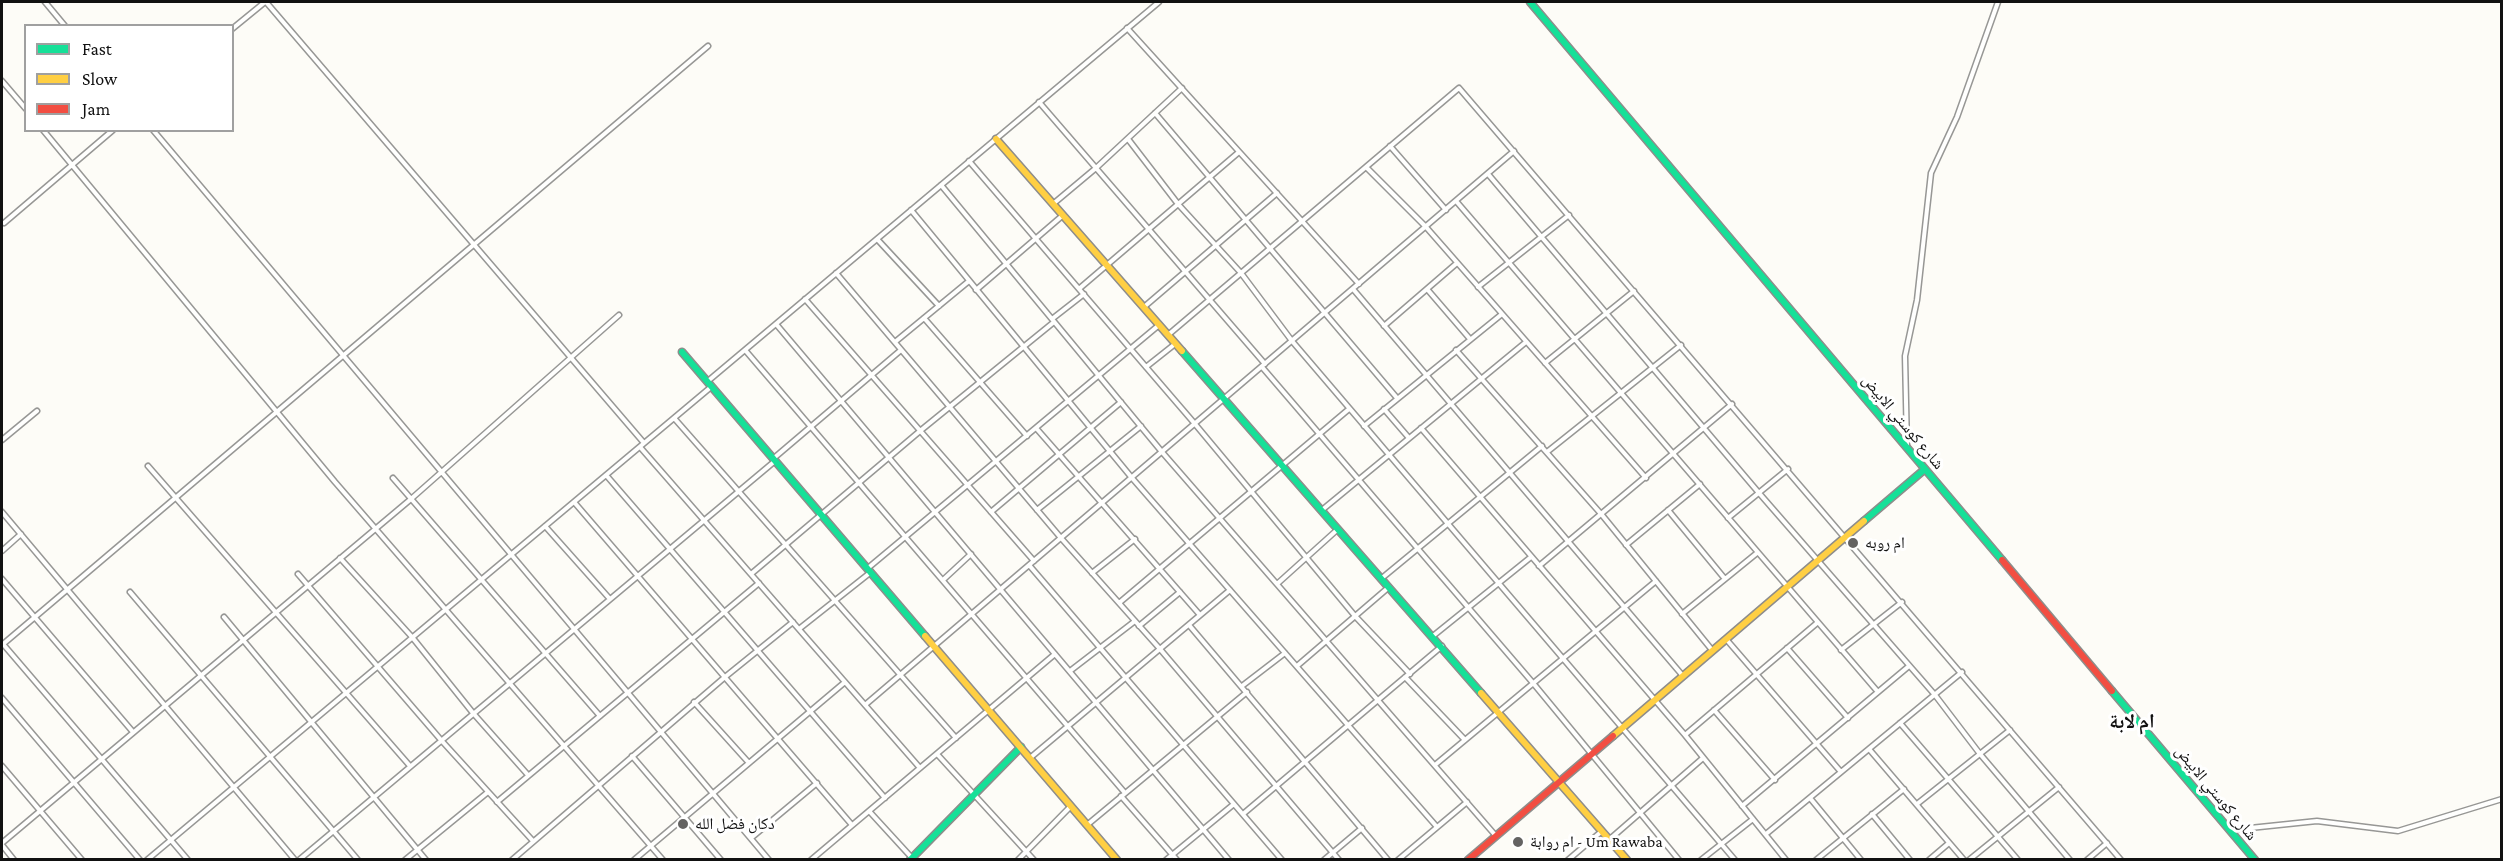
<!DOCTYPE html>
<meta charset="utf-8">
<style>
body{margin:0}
#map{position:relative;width:2503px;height:861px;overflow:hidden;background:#fdfcf7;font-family:"Crimson Pro",serif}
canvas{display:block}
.frame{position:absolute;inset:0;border:3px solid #111;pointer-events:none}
.legend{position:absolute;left:24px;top:24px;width:210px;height:108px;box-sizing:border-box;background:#fff;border:2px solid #a0a0a0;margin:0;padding:8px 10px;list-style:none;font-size:18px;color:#111}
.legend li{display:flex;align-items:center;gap:12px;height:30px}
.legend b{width:30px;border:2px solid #a0a0a0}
</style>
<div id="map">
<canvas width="2503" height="861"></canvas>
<div class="frame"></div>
<ul class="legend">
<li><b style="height:8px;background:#16e098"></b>Fast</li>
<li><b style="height:8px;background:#ffcf43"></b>Slow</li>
<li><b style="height:8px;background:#f24e42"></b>Jam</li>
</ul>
</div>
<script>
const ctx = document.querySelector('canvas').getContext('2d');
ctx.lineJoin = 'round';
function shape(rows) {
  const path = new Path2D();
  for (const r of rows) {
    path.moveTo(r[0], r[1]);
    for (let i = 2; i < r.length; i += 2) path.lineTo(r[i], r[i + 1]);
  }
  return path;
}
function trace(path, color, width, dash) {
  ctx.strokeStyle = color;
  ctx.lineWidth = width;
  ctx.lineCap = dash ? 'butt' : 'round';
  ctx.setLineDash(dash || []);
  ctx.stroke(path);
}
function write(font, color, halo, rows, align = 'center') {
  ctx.font = font + ' "Crimson Pro","Noto Naskh Arabic",serif';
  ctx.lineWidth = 6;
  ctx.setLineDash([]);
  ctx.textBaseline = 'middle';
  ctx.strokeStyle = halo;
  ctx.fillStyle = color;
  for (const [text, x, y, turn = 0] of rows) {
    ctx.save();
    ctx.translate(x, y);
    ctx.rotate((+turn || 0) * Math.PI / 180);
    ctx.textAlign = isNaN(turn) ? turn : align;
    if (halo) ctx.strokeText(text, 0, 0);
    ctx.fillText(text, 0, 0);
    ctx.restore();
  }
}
const street = shape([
 [45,2,65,26],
 [266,2,644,443],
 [1127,28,1359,284],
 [232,29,265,2],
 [2,81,26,109],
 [1039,102,1265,364],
 [1155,113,1397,398],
 [43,130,335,482,663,860],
 [153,130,769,860],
 [1128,139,1178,204,1241,273,1292,341,1735,860],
 [1390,146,1446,210],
 [969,161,1195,424,1355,616,1410,674],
 [1366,167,1426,227,1646,478],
 [1488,174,1759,493,1935,695,1980,754,2070,860],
 [941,185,1162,452,1496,836],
 [1456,201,1878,692],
 [1053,204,1096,168,1182,88],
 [911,210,1132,478,1437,827],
 [4,223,113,130],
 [877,239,939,306],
 [836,273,1061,538,1160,649,1339,860],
 [1478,287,1569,215],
 [1080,288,1239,152],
 [1353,289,1683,676],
 [1427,289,1470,339],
 [976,290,1062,216],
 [805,299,1034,561],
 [1144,307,1277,193],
 [924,318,1027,436],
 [1052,319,1084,294],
 [776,324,1229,860],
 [1384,326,1457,263],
 [1168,335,1459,88,2121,860],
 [895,342,969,281],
 [745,350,1125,793],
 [1456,350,1602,515,1712,650],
 [1545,363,1634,291],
 [1146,367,1175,344],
 [1262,367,1533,683,1679,860],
 [708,381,1159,2],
 [1384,409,1409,438],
 [674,418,956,738],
 [1364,426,1502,314],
 [1036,428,1200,615],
 [1421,428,1685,735,1786,860],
 [2,440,37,411],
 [640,447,920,768],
 [1907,447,1905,356,1917,300,1931,173,1957,117,1998,2],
 [1547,452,1681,345],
 [774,458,901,350],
 [148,466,410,766],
 [606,475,885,798],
 [393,478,600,716],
 [574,502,852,825],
 [1037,510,1141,426],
 [1322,510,1526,342],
 [1668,510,1725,579],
 [2,512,295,860],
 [991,512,1121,402],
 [1728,518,1788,469],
 [545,526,609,598],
 [1626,545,1700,484],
 [2,551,21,534],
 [340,558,412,637,473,713,528,775],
 [1029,565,1282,860],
 [1539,566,1732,404],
 [868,568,1159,325],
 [1092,573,1135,539],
 [298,574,441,740,533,841],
 [751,574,920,431,1054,322],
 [1382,578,1542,446],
 [2,579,133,732],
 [943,580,971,554],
 [1277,584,1338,529],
 [130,592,358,860],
 [1119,603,1349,409],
 [1682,614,1757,553],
 [224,617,426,860],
 [1189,625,1388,860],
 [1139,626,1180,592],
 [799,629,871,572],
 [1433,636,1531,557],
 [1726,639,1841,772],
 [3,644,188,860],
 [2,645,708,46],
 [1787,648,1848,718],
 [1841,650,1902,602],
 [1297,666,1389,587],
 [1070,671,1135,621],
 [1405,677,1465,740],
 [1242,686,1285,653],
 [2,698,140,860],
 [694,702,749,763],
 [865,705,1514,151],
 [1714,710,1775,780],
 [1900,723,2018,860],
 [1685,735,1817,623],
 [1869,749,1964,860],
 [937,754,1034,860],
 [632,756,721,860],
 [1030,758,1230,590],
 [1435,765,1656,581],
 [2,766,82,860],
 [1121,796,1177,860],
 [1810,798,1861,860],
 [497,802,759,583],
 [1917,804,2010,730],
 [1742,806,1909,666],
 [869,811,913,859],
 [1243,814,1442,646],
 [1872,814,1910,860],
 [1087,825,1247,692],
 [2231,830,2317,821,2398,831,2502,799],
 [1766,834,1962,672],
 [751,838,817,783],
 [1610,839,1703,758],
 [2,843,411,499,619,315],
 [2,845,14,860],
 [147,860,711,387],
 [299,860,775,461],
 [405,860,488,792],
 [512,860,725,677,793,622],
 [634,860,845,682],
 [811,860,1055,654],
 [1018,860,1071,806],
 [1166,860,1234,804],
 [1324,860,1362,828],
 [1398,860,1467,802],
 [1568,860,1602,831],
 [1701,860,1753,819],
 [1816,860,1904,789],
 [1929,860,1949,843],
 [1969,860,2059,787],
 [2087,860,2107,843]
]);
const fast = shape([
 [1530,2,2002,560],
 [1182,351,1481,693],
 [682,352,925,636],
 [1864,521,1925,469],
 [2112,691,2255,860],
 [910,860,1021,747]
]);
const slow = shape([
 [996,139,1182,351],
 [925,636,1117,860],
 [1481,693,1627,860],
 [1613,736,1864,521]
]);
const jam = shape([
 [2002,560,2112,691],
 [1468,860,1613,736]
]);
trace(street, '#979795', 7);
trace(fast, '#8e8d8b', 9);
trace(slow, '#8e8d8b', 9);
trace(jam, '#8e8d8b', 9);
trace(street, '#fffffe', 4);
trace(fast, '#16e098', 6);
trace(slow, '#ffcf43', 6);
trace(jam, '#f24e42', 6);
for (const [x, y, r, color] of [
 [1853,543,6,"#646362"],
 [683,824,6,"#646362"],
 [1518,842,6,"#646362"]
]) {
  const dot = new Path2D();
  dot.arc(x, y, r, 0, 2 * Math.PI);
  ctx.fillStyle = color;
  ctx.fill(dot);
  trace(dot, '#fff', 2);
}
write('16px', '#111', '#fff', [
 ["شارع كوستي الابيض",1903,422,50],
 ["شارع كوستي الابيض",2216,793,50]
]);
write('16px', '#111', '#fff', [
 ["ام روبه",1865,543],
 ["دكان فضل الله",695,824],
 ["ام روابة - Um Rawaba",1530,842]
], 'left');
write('bold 20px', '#111', '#fff', [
 ["ام لابة",2132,722]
]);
</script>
